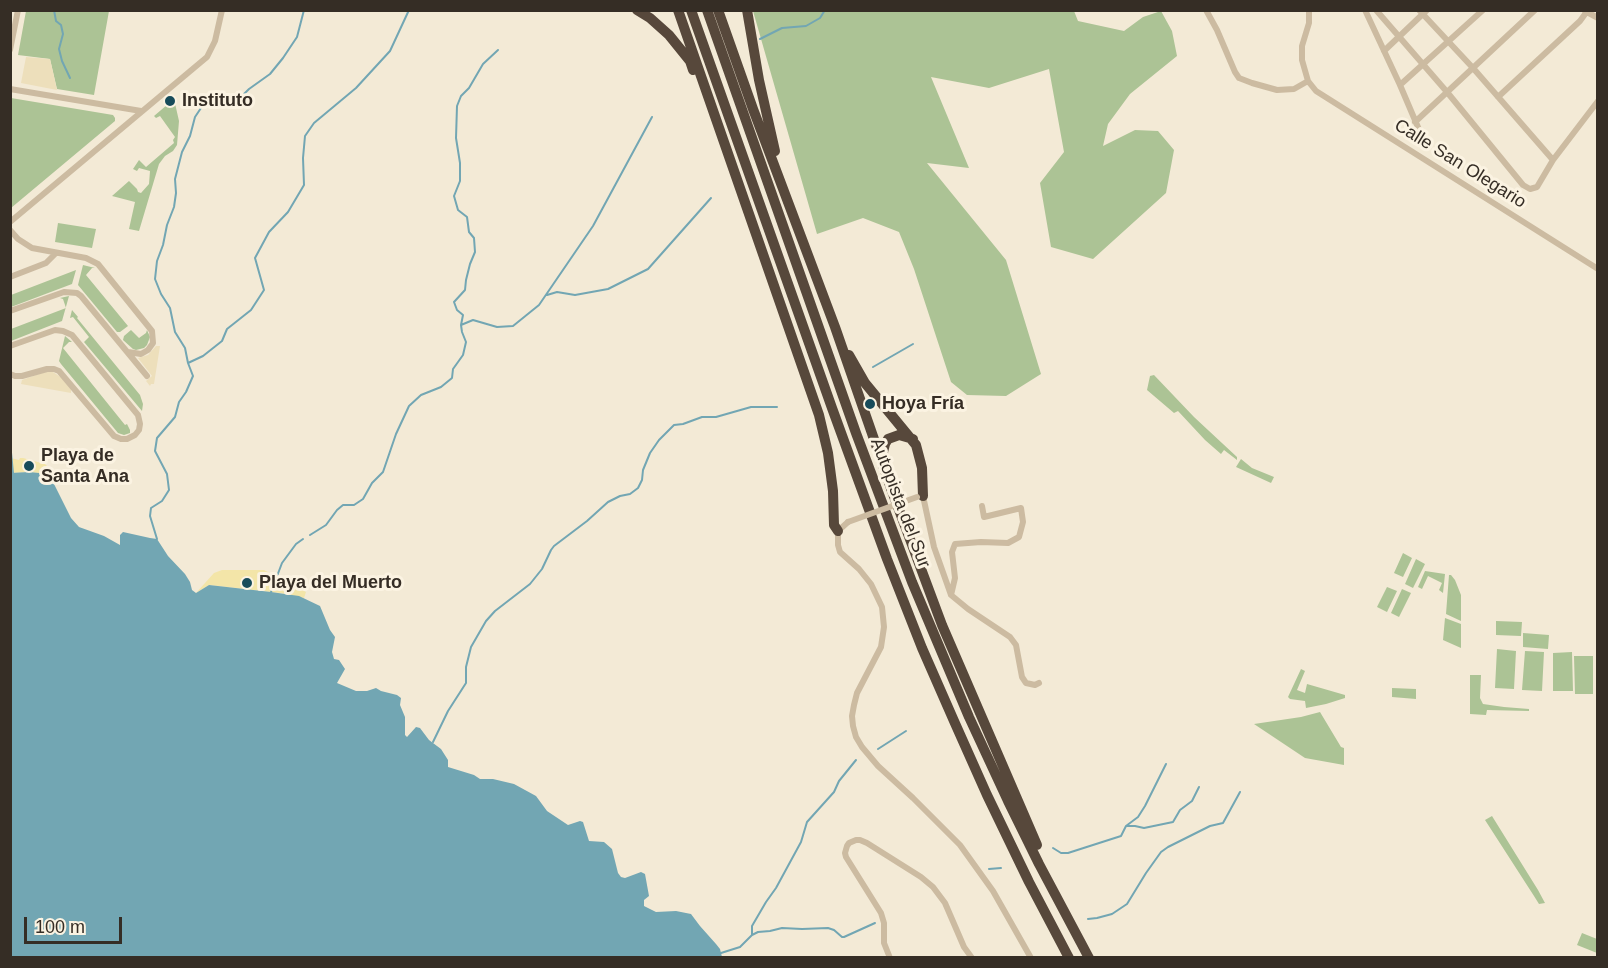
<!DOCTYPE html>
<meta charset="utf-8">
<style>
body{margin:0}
#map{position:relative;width:1608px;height:968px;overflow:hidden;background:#f3ead6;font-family:Arial,sans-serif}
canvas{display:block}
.frame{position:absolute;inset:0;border:12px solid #352d25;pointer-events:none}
.scale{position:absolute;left:24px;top:917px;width:98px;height:27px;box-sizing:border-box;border:3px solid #352d25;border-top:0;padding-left:8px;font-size:18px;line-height:21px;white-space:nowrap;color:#352d25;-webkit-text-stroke:4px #fbf3e2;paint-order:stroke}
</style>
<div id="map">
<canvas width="1608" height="968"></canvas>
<div class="frame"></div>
<div class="scale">100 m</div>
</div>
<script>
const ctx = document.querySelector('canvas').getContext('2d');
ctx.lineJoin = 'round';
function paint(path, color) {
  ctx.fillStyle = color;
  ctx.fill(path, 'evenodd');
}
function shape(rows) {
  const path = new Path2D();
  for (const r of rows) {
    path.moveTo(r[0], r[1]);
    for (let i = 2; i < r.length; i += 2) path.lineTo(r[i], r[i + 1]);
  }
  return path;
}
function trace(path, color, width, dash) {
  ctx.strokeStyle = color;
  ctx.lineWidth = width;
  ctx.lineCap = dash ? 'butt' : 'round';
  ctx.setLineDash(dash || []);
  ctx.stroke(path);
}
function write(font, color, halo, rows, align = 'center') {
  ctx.font = font + ' Arial,sans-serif';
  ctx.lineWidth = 6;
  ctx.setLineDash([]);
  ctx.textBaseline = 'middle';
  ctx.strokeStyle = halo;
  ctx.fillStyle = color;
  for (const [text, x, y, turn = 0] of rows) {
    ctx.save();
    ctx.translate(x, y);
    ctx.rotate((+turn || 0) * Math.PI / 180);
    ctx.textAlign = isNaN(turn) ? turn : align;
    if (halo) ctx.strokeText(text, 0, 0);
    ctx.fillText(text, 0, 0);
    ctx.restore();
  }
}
paint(shape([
 [26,11,109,11,94,95,57,89,50,59,18,55],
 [753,11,1074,11,1078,21,1124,31,1143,17,1161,11,1172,31,1177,56,1130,94,1108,124,1103,146,1135,130,1158,131,1174,150,1166,193,1093,259,1051,247,1040,183,1064,152,1049,69,989,88,931,77,969,168,927,163,1006,260,1041,374,1006,396,967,395,951,382,914,269,899,232,863,218,817,234],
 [11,98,113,115,115,118,115,121,11,208],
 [174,99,179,121,177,145,173,151,165,156,159,164,139,231,129,229,135,202,112,196,129,181,137,189,138,192,141,193,149,184,150,171,139,168,137,171,133,169,139,160,146,167,174,143,173,140,175,137,160,116,156,118,154,116],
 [58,223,96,229,92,248,55,242],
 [83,265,95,268,92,268,86,275,128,326,120,332,117,332,78,285],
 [76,270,72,284,11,307,11,295],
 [69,296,62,321,11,341,11,329,66,308,63,299,60,298],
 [72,310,78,317,77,318,140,395,143,404,142,411,84,342,89,337,73,317,70,318],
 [131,330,139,338,146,333,147,330,150,337,147,345,144,348,136,350,133,349,123,340,124,336],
 [65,336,72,342,69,342,63,348,125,425,127,424,130,430,130,433,124,435,118,433,61,364,59,361],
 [1154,375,1194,417,1237,457,1237,460,1224,450,1221,454,1205,440,1178,411,1174,413,1147,390,1150,376],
 [1241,459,1252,468,1274,477,1271,483,1236,467],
 [1403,553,1412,558,1403,577,1394,573],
 [1416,559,1425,564,1413,588,1405,584],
 [1425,571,1445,574,1443,593,1439,590,1442,583,1428,576,1422,589,1418,587],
 [1449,575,1451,575,1455,580,1461,595,1461,621,1446,614],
 [1387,587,1397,591,1387,612,1377,607],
 [1402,589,1411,593,1399,617,1391,613],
 [1445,618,1461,624,1461,648,1443,640],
 [1496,621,1522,622,1521,636,1496,635],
 [1523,633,1549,635,1548,649,1523,647],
 [1497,649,1516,651,1514,689,1495,688],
 [1525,651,1544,652,1542,691,1522,690],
 [1572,652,1573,691,1553,691,1553,653],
 [1574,656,1593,656,1593,694,1575,694],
 [1301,669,1305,671,1297,690,1305,693,1307,684,1345,695,1345,698,1326,704,1306,708,1305,701,1290,699,1288,697],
 [1470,675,1481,675,1480,698,1483,704,1504,707,1529,709,1529,711,1487,710,1486,715,1470,714],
 [1392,688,1416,689,1416,699,1392,697],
 [1320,712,1341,747,1344,748,1344,765,1305,758,1254,724,1301,717],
 [1492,816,1538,890,1545,903,1539,904,1534,896,1485,820],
 [1582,933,1597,939,1597,953,1577,945]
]), '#acc395');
paint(shape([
 [11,458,19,460,20,458,23,458,45,464,49,468,47,473,48,475,46,478,39,473,29,472,11,473],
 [222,570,264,570,306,592,304,598,280,593,209,585,196,593,214,573]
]), '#f3e5a8');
paint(shape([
 [26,57,50,59,57,90,21,83],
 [156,346,160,346,154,384,151,384,150,386,146,381,152,376,138,358,148,355],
 [47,371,53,372,62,378,71,389,71,393,21,384,22,380]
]), '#eddfbb');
paint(shape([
 [29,472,39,473,54,484,71,518,79,527,104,536,120,545,120,535,123,532,150,538,157,539,168,556,185,574,190,582,192,590,196,593,209,585,271,592,299,596,320,606,330,630,335,637,332,652,334,659,339,660,345,669,337,683,356,691,367,691,376,688,381,691,397,695,401,698,400,705,405,717,405,735,407,737,416,727,420,728,429,740,441,749,448,760,448,767,474,775,480,779,493,779,514,784,536,796,547,811,568,825,580,821,583,822,589,841,604,842,612,849,618,873,621,877,625,878,641,872,645,874,649,896,644,900,644,906,656,912,676,911,691,914,700,926,716,944,720,949,722,957,11,957,10,473]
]), '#72a6b3');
trace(shape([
 [54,10,56,21,61,25,63,34,59,49,62,61,70,78],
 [760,39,782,28,806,26,820,18,825,10],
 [547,295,557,292,575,295,608,289,648,269,711,198],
 [461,325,463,315,457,310,454,302,465,290,466,280,470,264,475,252,474,238,469,232,467,217,458,210,454,196,460,181,460,163,456,138,457,106,461,96,469,88,483,64,498,50],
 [188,363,203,356,222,341,227,329,251,310,264,290,255,258,269,232,288,212,304,185,303,158,305,136,314,123,356,88,390,51,409,10],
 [873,367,913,344],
 [10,442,13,473],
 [310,535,326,525,337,510,343,505,354,505,363,499,372,483,383,472,396,434,409,406,421,395,441,387,452,378,453,369,463,355,466,342,462,332,461,325,473,320,497,327,513,326,539,305,593,226,652,117],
 [157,539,150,516,151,508,162,501,169,490,167,474,155,451,157,438,175,417,179,402,186,392,193,376,188,363,185,348,175,332,170,308,161,294,155,279,157,261,163,245,167,225,174,207,176,193,175,179,182,152,190,136,195,117,203,105,235,103,249,89,270,74,283,58,297,37,304,10],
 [271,592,282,563,296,544,303,539],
 [433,742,448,711,466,683,466,667,471,647,486,621,495,611,530,584,542,569,551,550,554,546,587,521,608,502,620,496,630,494,638,488,642,480,643,470,650,453,659,440,674,425,683,424,702,417,716,417,751,407,777,407],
 [878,749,906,731],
 [1126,826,1135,826,1144,828,1173,822,1180,810,1192,801,1199,787],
 [1053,848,1061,853,1068,853,1121,836,1126,826,1138,817,1145,806,1166,764],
 [989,869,1001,868],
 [1088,919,1097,918,1112,914,1127,904,1146,873,1161,852,1168,847,1210,826,1223,823,1240,792],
 [752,935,752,926,766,902,776,888,801,842,807,822,834,792,839,781,856,760],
 [721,953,740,947,752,935,758,932,770,931,782,928,802,929,828,928,834,930,842,937,844,937,875,923]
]), '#72a6b3', 2);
trace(shape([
 [1206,10,1217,30,1235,72,1239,78,1252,83,1277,90,1294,89,1308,81],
 [1309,10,1309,23,1302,46,1302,60,1308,81,1316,91,1598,269],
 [1365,10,1400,85,1426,146],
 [1376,10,1447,92,1523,185,1530,189,1537,187,1553,160,1598,101],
 [1419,10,1473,68,1553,160],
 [1585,11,1598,18],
 [10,50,18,10],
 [1384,51,1427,10],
 [1400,85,1483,10],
 [10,89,141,111],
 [1498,97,1580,21,1588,10],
 [1415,122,1535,10],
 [10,222,207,57,215,41,222,10],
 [10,230,18,239,32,248,86,258,98,264,152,331,153,343,148,350,141,354,128,352],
 [10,277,46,263,56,253],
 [10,311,64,292,77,293,81,296,147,376],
 [10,346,55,330,63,331,72,335,138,415,140,424,139,430,135,435,127,439,121,439,114,436,59,371,54,369,47,369,22,376,15,376,10,374],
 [923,496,934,547,951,595,968,609,1010,637,1016,645,1022,677,1026,683,1035,685,1039,683],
 [848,522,838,531,838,545,840,552,859,569,871,584,882,607,884,627,881,647,857,693,854,705,852,716,853,726,856,737,862,747,878,766,913,798,960,845,993,891,1031,958],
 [951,595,955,578,952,552,955,544,981,542,1008,543,1019,537,1023,522,1021,508,984,517,982,506],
 [890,958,884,943,884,923,881,913,846,857,845,853,847,846,849,843,856,840,860,840,867,843,921,877,933,887,945,903,964,947,972,958]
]), '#ccbba1', 6);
trace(shape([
 [637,10,650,18,669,35,690,61,693,70],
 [678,10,819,415,828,453,833,491,834,525,838,531],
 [691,10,832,408,887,559,922,648,954,721,987,795,1029,882,1069,958],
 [707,10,856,433,912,582,969,717,1008,801,1039,864,1089,958],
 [718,10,753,109,835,327,892,491,942,625,1037,845],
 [747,10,759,80,775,151],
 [849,355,865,383,916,445,922,468,923,496],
 [884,459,883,452,885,444,888,439,899,435,913,439]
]), '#57483b', 10);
trace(shape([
 [848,522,917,497]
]), '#ccbba1', 6);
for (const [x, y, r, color] of [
 [170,101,6,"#174b5a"],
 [870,404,6,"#174b5a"],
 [29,466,6,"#174b5a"],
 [247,583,6,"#174b5a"]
]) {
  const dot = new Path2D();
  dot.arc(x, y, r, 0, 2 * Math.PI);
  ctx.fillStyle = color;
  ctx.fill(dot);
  trace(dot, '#fbf3e2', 2);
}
write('bold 18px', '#352d25', '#fbf3e2', [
 ["Instituto",182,101],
 ["Hoya Fría",882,404],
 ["Playa de",41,456],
 ["Santa Ana",41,477],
 ["Playa del Muerto",259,583]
], 'left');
write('18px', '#352d25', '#fbf3e2', [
 ["Calle San Olegario",1460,164,32],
 ["Autopista del Sur",900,503,69]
]);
</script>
